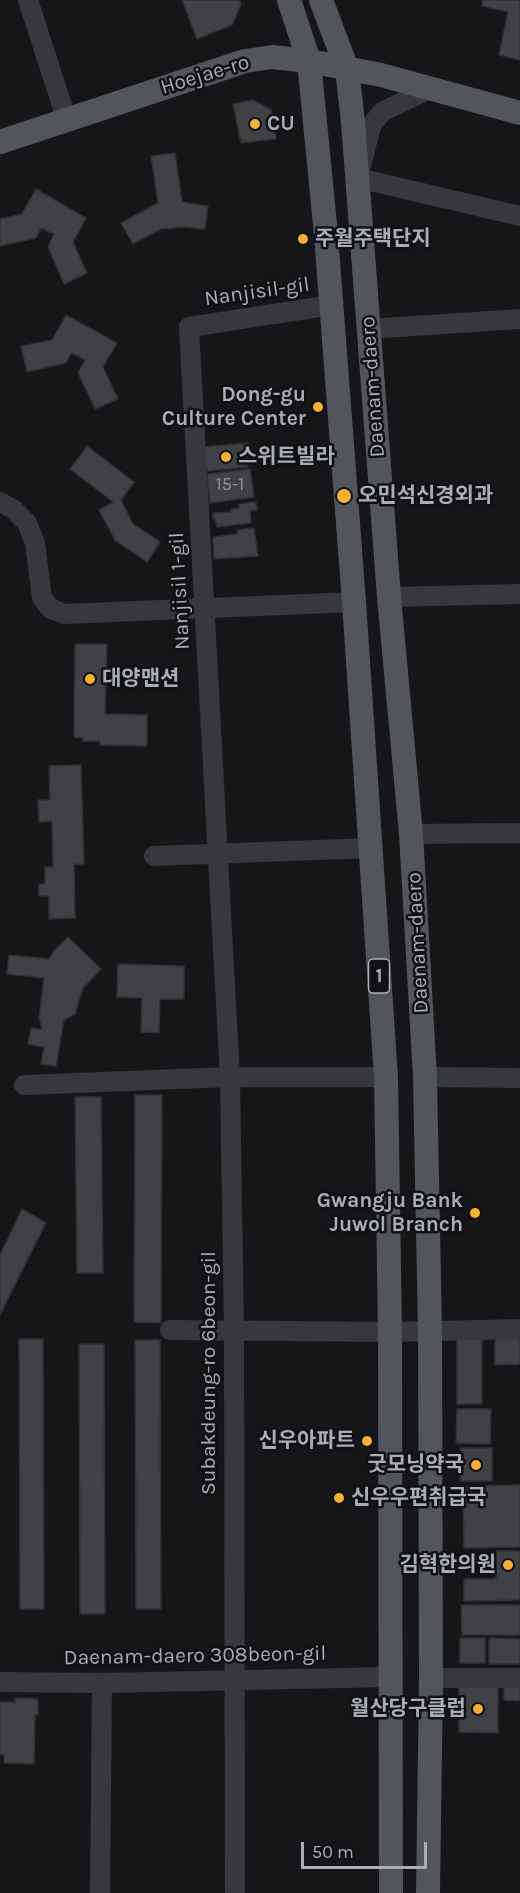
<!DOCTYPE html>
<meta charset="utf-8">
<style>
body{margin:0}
#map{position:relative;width:520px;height:1893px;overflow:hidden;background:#161618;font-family:Karla,sans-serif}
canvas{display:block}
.scale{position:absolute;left:301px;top:1842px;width:126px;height:27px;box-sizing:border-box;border:3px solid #a8adb8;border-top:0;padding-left:8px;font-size:18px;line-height:21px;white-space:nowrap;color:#a8adb8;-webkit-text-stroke:4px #111113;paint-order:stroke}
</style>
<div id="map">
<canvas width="520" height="1893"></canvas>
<div class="scale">50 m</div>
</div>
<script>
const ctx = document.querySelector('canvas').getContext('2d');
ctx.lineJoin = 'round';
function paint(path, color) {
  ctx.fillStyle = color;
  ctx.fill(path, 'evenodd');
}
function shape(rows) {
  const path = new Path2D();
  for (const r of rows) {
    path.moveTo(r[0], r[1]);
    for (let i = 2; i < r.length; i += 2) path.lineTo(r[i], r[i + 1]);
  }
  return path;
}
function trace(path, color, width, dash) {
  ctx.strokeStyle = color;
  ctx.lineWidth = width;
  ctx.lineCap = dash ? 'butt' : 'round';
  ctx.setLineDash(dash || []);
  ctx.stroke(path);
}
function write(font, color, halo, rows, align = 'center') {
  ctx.font = font + ' Karla,"Noto Sans KR",sans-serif';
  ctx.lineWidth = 5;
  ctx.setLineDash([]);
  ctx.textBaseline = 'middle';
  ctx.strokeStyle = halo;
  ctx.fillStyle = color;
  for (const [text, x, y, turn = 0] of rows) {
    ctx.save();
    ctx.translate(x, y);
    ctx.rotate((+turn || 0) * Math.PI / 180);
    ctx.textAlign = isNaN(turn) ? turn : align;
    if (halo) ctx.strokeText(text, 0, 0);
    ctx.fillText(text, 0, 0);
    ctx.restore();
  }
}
const building = shape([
 [182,0,240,0,241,4,232,25,197,39,182,0],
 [483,0,520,0,520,60,499,55,508,12,482,6,483,0],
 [253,100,271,110,276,139,241,143,233,104,253,100],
 [175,153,182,202,208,206,205,229,184,227,161,229,133,244,121,223,158,203,151,156,175,153],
 [36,189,86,218,73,242,87,273,64,284,48,247,54,234,41,228,36,238,0,246,0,219,22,214,36,189],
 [66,315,117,343,103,367,118,399,95,409,78,373,85,360,71,353,66,363,27,372,21,346,52,340,66,315],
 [248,443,248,467,206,471,203,447,248,443],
 [87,446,134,482,121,500,133,524,160,542,147,562,115,540,99,510,113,502,70,469,87,446],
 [250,469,254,497,210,503,207,474,250,469],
 [256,502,257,510,250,511,251,523,217,527,215,519,213,519,213,513,231,512,231,509,239,509,239,504,256,502],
 [254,528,258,556,214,559,213,537,237,534,237,530,254,528],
 [75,644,107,644,105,714,147,715,147,746,100,745,100,741,83,741,83,738,74,737,75,644],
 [81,765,84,864,74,864,75,918,49,919,49,896,39,896,39,884,45,884,45,867,53,867,52,821,39,822,38,800,50,800,49,766,81,765],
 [68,937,101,969,83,988,75,1014,64,1020,56,1066,41,1064,44,1047,28,1044,31,1028,42,1029,39,1018,44,978,7,974,9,955,49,959,53,952,68,937],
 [118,964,184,966,184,999,160,999,159,1033,141,1032,142,998,117,997,118,964],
 [135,1095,162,1095,161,1323,134,1322,135,1095],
 [75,1097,101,1097,103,1273,77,1273,75,1097],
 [22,1209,46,1223,0,1315,0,1255,22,1209],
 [495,1336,520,1336,520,1364,495,1365,495,1336],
 [457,1337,482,1337,482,1404,457,1404,457,1337],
 [19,1339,43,1339,44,1609,20,1609,19,1339],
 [135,1340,160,1340,161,1609,136,1609,135,1340],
 [79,1344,104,1344,105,1614,80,1614,79,1344],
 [457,1409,491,1409,490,1444,456,1443,457,1409],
 [460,1448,492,1448,492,1481,460,1481,460,1448],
 [520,1485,520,1547,464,1548,463,1486,520,1485],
 [496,1551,520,1551,520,1600,464,1601,464,1579,496,1579,496,1551],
 [461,1605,520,1605,520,1635,462,1635,461,1605],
 [460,1638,485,1638,485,1663,460,1663,460,1638],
 [489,1638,520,1639,520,1664,489,1664,489,1638],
 [504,1683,520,1683,520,1701,504,1700,504,1683],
 [459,1684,498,1685,498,1733,459,1732,459,1684],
 [15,1698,38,1699,38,1715,35,1715,34,1764,4,1763,4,1755,0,1755,0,1702,15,1702,15,1698]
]);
paint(building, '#404145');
trace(building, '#303034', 1.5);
trace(shape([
 [28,0,67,121],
 [429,89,382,112,371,126,358,178,520,216],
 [368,329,520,319],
 [0,502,13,509,27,523,35,543,42,598,50,608,64,614,354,602],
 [389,597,520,594],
 [411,834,520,833],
 [154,856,371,848],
 [425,1077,520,1078],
 [24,1085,230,1077,386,1077],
 [170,1330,390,1332,520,1329],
 [431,1678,520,1678],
 [0,1682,102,1683,390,1677],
 [100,1893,102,1683],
 [235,1893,234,1331,230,1077,189,327,332,305]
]), '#37383d', 20);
trace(shape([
 [289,0,309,61,326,235,354,602,386,1077,390,1332,391,1893],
 [321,0,347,69,353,122,389,597,411,834,425,1077,430,1331,431,1678,428,1893],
 [0,142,245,61,272,57,309,61,381,75,520,113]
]), '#53555c', 24);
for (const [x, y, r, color] of [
 [255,124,6,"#f2b134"],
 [303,239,6,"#f2b134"],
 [318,407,6,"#f2b134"],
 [226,457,6,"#f2b134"],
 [344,496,8,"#f2b134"],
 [90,679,6,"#f2b134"],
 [475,1213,6,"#f2b134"],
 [367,1441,6,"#f2b134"],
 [476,1465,6,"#f2b134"],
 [339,1498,6,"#f2b134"],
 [508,1565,6,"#f2b134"],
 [478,1709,6,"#f2b134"]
]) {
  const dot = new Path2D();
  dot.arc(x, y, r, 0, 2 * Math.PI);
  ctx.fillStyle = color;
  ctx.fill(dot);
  trace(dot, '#111113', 2);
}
write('18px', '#8e929b', null, [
 ["15-1",230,485]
]);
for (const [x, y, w] of [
 [379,976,21]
]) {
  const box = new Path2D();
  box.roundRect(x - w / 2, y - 17, w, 34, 4.5);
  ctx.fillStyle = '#111113';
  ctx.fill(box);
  trace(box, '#a8adb8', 1.5);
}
write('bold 20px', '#a8adb8', null, [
 ["1",379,976]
]);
write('21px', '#a8adb8', '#111113', [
 ["Hoejae-ro",205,75,-17],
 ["Nanjisil-gil",257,292,-8],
 ["Daenam-daero",373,387,-94],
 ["Nanjisil 1-gil",180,591,-93],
 ["Daenam-daero",418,943,-93],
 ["Subakdeung-ro 6beon-gil",209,1373,-90],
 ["Daenam-daero 308beon-gil",195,1656,-1]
]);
write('bold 21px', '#a8adb8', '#111113', [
 ["CU",267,124],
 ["주월주택단지",315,239],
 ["Dong-gu",306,395,"right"],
 ["Culture Center",306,419,"right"],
 ["스위트빌라",238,457],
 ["오민석신경외과",358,496],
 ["대양맨션",102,679],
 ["Gwangju Bank",463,1201,"right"],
 ["Juwol Branch",463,1225,"right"],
 ["신우아파트",355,1441,"right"],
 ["굿모닝약국",464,1465,"right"],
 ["신우우편취급국",351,1498],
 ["김혁한의원",496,1565,"right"],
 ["월산당구클럽",466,1709,"right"]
], 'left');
</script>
